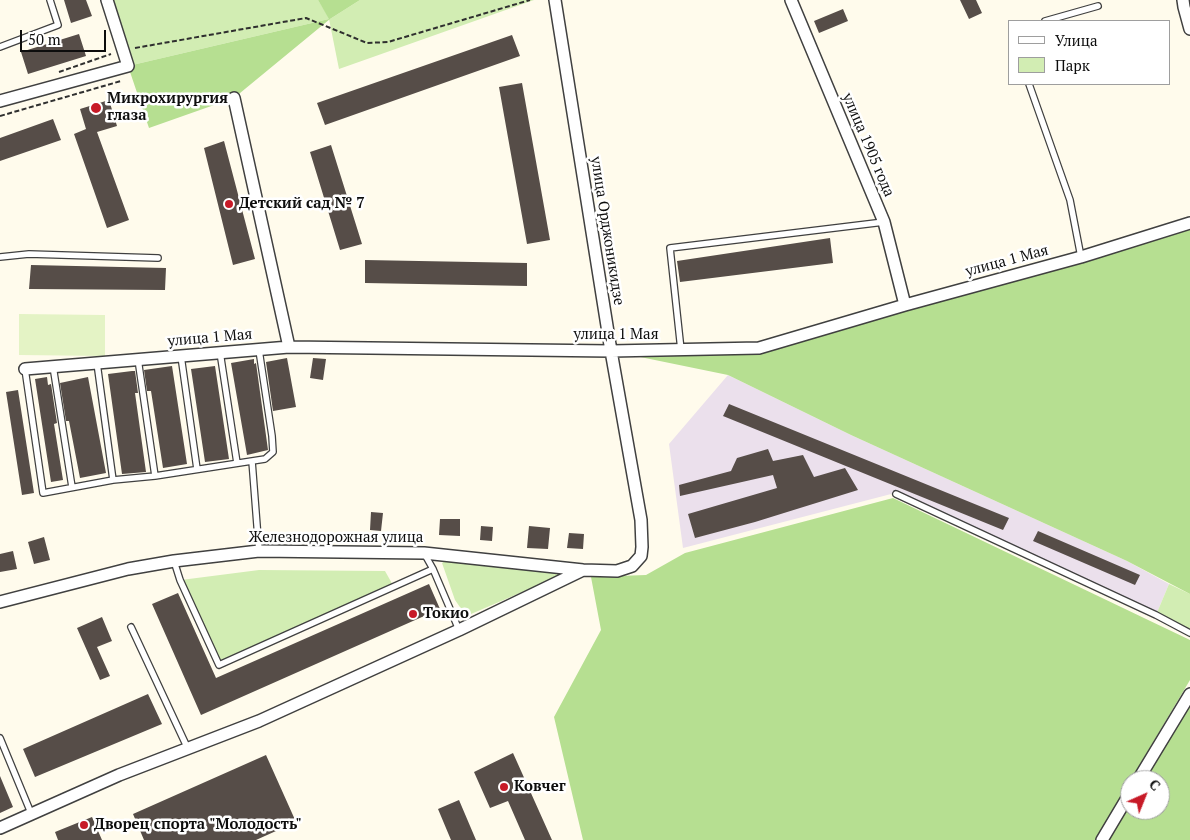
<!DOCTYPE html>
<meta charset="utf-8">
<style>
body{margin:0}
#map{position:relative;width:1190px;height:840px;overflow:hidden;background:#fffbec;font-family:"PT Serif",serif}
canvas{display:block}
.legend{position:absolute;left:1008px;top:20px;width:162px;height:65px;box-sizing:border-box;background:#fff;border:1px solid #9e9e9e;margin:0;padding:6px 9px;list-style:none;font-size:15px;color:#0d0d0d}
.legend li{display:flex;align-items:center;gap:10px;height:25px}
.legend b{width:25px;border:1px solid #9e9e9e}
.north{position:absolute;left:1120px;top:770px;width:50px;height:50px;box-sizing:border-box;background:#fff;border:1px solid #9e9e9e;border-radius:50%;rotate:44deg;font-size:14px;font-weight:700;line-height:20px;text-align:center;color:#0d0d0d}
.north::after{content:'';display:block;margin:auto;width:18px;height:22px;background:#c71a27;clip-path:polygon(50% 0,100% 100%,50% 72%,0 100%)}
.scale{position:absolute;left:20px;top:30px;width:86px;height:22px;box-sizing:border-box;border:2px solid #0d0d0d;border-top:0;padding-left:6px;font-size:15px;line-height:18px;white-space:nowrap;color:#0d0d0d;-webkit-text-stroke:4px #fff;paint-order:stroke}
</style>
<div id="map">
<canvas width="1190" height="840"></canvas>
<ul class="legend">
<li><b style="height:6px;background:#fff"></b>Улица</li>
<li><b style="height:14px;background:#d2edb3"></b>Парк</li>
</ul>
<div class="north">С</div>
<div class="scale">50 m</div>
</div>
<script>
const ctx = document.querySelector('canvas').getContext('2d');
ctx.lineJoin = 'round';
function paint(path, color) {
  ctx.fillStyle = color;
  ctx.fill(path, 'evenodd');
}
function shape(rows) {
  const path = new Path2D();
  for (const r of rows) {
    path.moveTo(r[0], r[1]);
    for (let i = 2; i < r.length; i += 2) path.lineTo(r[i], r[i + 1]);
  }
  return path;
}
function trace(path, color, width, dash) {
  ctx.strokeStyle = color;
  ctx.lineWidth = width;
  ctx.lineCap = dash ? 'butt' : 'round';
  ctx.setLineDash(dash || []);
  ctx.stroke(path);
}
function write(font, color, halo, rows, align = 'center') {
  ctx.font = font + ' "PT Serif",serif';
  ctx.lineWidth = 5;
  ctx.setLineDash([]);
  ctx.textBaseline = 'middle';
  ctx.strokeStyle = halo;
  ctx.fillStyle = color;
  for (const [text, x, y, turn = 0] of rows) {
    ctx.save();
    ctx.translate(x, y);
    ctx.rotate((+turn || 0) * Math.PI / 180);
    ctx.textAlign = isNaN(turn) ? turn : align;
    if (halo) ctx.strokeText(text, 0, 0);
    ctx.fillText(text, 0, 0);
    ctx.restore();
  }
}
paint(shape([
 [728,375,851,435,1127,561,1169,584,1156,615,895,493,683,548,669,444]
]), '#ebe0ec');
paint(shape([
 [107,0,318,0,330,19,360,0,534,0,339,69,329,19,128,66],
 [447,560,571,571,471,614,462,610,455,600,442,563],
 [259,570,385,571,394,587,219,665,181,580],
 [1169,584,1190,594,1190,633,1156,615]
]), '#d2edb3');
paint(shape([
 [318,0,360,0,330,19,234,98,149,128,128,66,329,19],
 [1190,223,1190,594,1127,561,851,435,728,375,611,351,759,348],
 [893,498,1190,640,1190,680,1095,840,583,840,554,717,601,630,591,577,646,575,685,553],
 [1190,694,1190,840,1102,840,1130,793,1130,810,1160,810,1160,780,1138,780]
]), '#b6df91');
paint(shape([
 [19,314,105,315,105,356,19,355]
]), '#e4f3c5');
paint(shape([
 [64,0,86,0,92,16,71,23],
 [960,0,976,0,982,13,969,19],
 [843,9,848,21,819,33,814,21],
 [79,34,86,56,28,74,21,52],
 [512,35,520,56,325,125,317,103],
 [522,83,550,240,527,244,499,87],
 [109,100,117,126,97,132,129,220,107,228,74,134,86,129,80,109],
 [53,119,61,140,0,161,0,138],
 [224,141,255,259,233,265,204,148],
 [331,145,362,244,340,250,310,152],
 [830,238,833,263,680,282,677,261],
 [365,260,527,263,527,286,365,283],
 [31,265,166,268,165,290,29,289],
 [287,358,296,407,273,411,266,362],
 [313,358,326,359,323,380,310,378],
 [254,359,254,364,256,363,268,450,247,455,231,363],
 [172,366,187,464,163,468,151,391,147,391,144,370],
 [215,366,229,459,205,462,191,369],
 [132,371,135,371,138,393,135,393,146,472,122,474,108,374],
 [47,377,48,385,51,384,57,423,54,424,63,480,51,482,35,379],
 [88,377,106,473,80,478,69,421,66,421,60,383],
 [18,390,34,493,22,495,6,392],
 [729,404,1009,518,1003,530,723,416],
 [768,449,773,461,803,455,814,477,845,468,858,490,755,522,695,538,688,514,777,488,773,475,680,496,679,485,731,471,737,458],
 [371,512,383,513,381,531,370,530],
 [440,519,460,519,460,536,439,535],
 [481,526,493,527,492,541,480,540],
 [529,526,550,528,548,549,527,548],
 [1038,531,1140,575,1135,585,1033,541],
 [569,533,584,534,583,549,567,548],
 [44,537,50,560,34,564,28,542],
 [13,551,17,569,0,572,0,554],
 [429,584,440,609,201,715,152,604,178,593,216,678],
 [102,617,112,641,97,647,110,676,100,680,77,628],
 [148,694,162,724,35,777,23,749],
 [513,753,552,840,525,840,508,801,490,808,474,772],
 [266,755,296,822,256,840,144,840,133,814],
 [0,776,13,807,0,813],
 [459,800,476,840,451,840,438,809],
 [92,817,102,840,58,840,55,832]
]), '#564d48');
const lane = shape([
 [1045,21,1098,6],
 [0,47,58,25,50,0],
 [1029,84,1070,200,1081,257],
 [0,257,29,254,158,258],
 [681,350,670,248,884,222],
 [220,352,237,463],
 [181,356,197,469],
 [138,359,155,476],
 [97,363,113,480],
 [53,366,72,487],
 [25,369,43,493,113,480,155,476,252,461],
 [896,494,1156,615,1190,633],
 [259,551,252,461,265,459,273,452,272,436,259,350],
 [424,553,433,569,459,630],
 [174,561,180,580,219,665,433,569],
 [131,627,188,749],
 [0,738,31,813]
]);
const street = shape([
 [791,0,884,222,905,305],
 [1183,0,1184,7,1190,29],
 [234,98,289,347],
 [0,101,128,66,107,0],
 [25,369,289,347,611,351,759,348,905,305,1081,257,1190,223],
 [0,602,128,569,174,561,259,551,424,553,583,570,617,571,632,566,641,556,642,547,641,520,611,351,555,0],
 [1138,780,1190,694],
 [0,828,119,775,259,721,459,630,583,570],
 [1102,840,1130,793]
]);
trace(lane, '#404040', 8);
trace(street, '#404040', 14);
trace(shape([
 [135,48,306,18,367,43,388,42,530,0],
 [59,72,111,54],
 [0,116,121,81]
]), '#2f2f2f', 2, [5, 2.5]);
trace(lane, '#fff', 5.5);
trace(street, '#fff', 11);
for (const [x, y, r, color] of [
 [96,108,6,"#c71a27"],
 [229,204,5,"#c71a27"],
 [413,614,5,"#c71a27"],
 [504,787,5,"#c71a27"],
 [84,825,5,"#c71a27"]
]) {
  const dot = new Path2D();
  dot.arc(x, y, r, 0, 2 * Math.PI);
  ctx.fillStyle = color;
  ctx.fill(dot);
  trace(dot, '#fff', 2);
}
write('bold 15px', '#0d0d0d', '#fff', [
 ["Микрохирургия",107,99],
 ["глаза",107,116],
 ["Детский сад № 7",239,204],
 ["Токио",423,614],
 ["Ковчег",514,787],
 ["Дворец спорта \"Молодость\"",94,825]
], 'left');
write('15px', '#0d0d0d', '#fff', [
 ["улица 1905 года",868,145,67],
 ["улица Орджоникидзе",607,231,81],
 ["улица 1 Мая",1007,261,-15],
 ["улица 1 Мая",616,335],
 ["улица 1 Мая",210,338,-5],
 ["Железнодорожная улица",336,538]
]);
</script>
